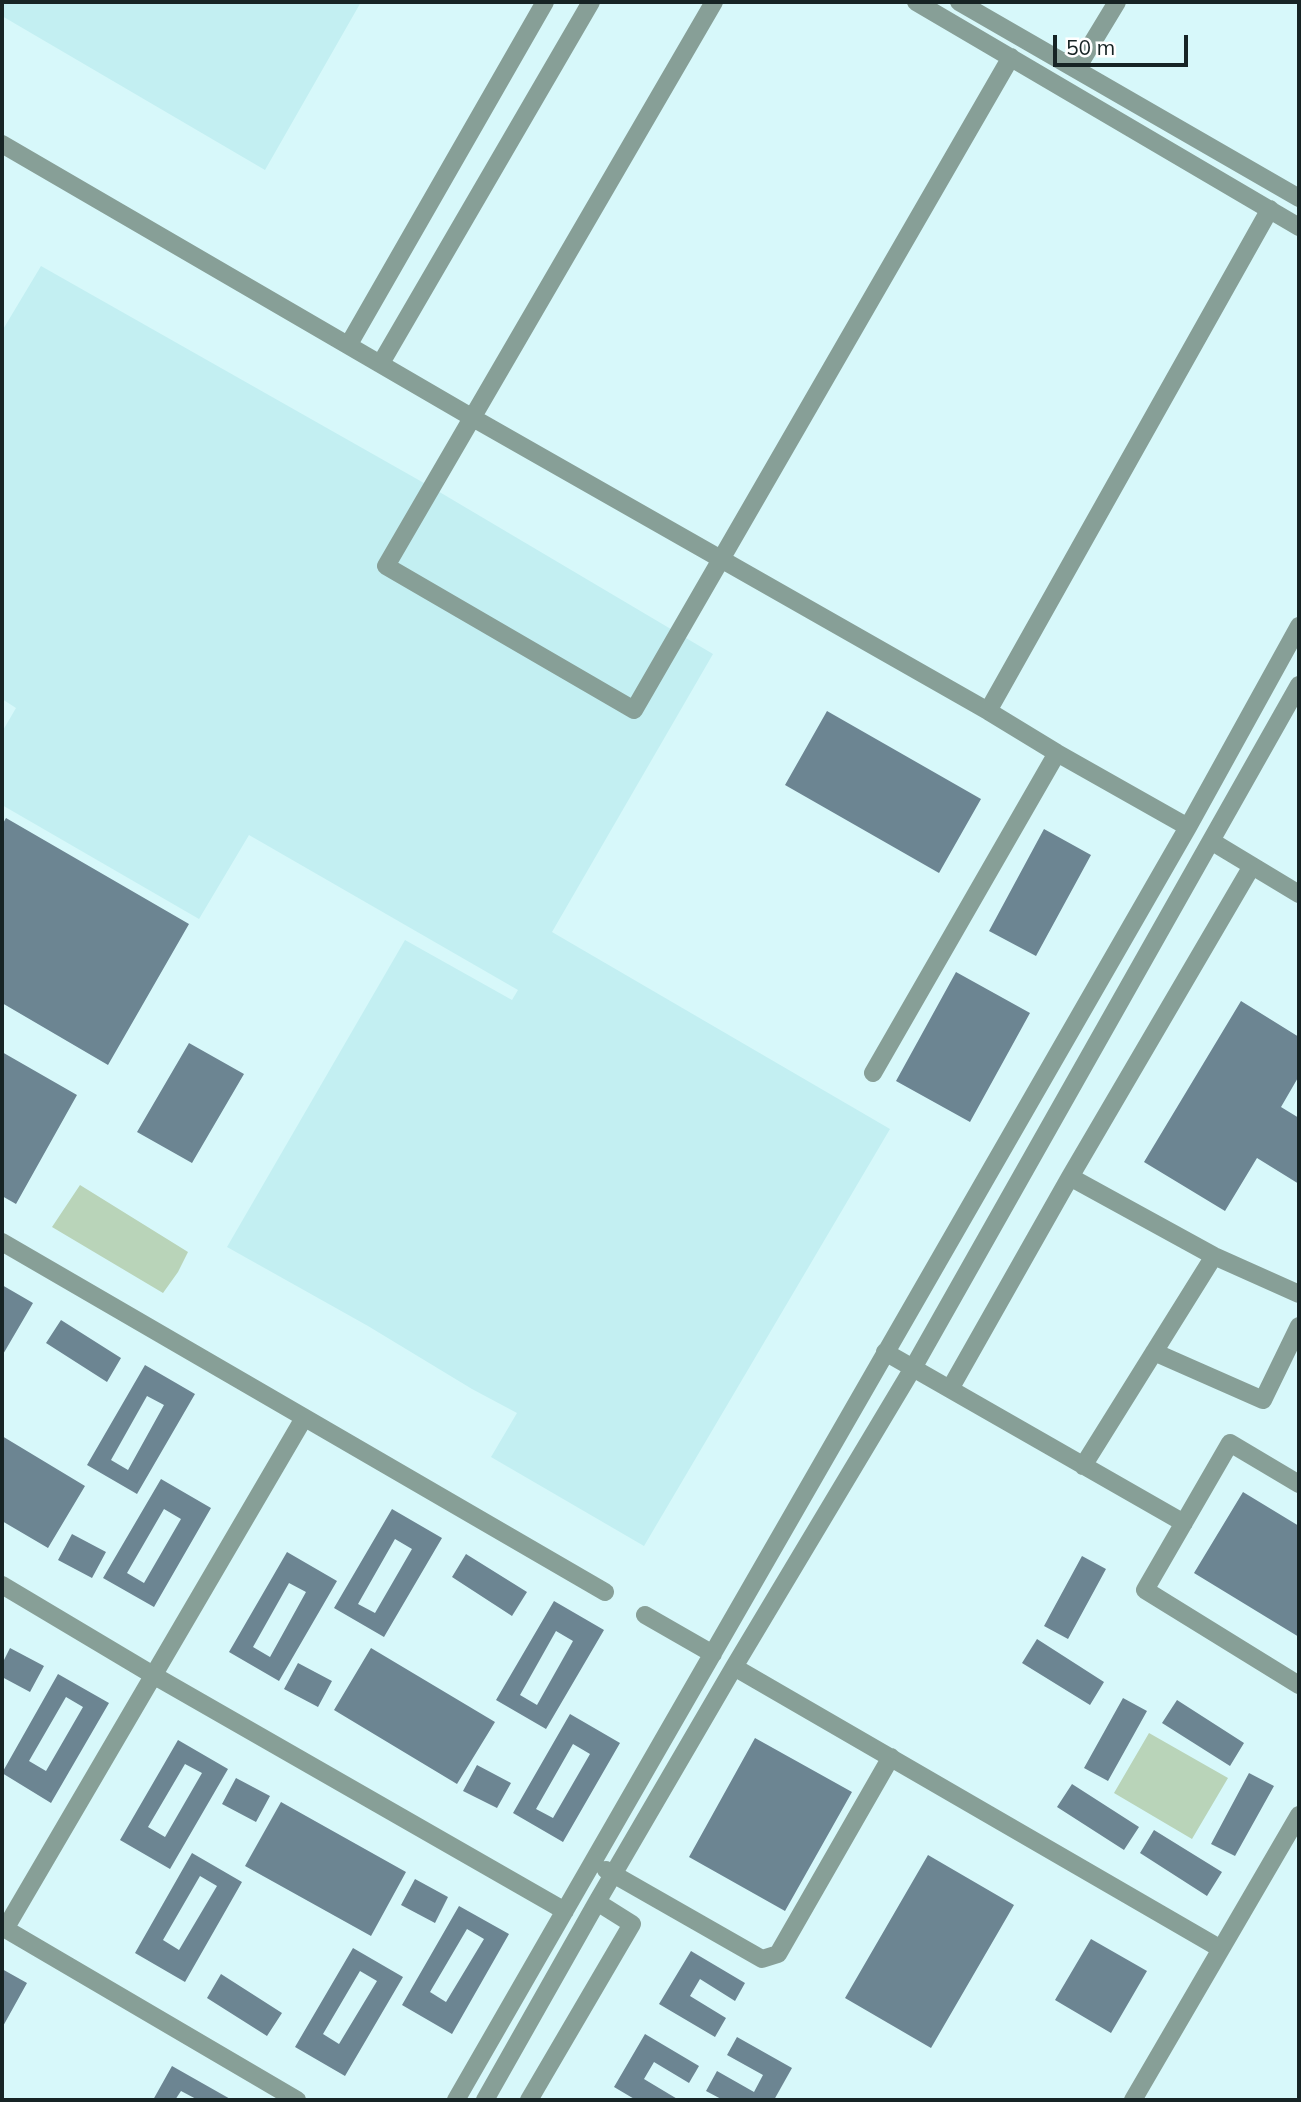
<!DOCTYPE html>
<style>
body{margin:0}
#map{position:relative;width:1301px;height:2102px;overflow:hidden;background:#d7f8fa;font-family:Mulish,sans-serif}
canvas{display:block}
.frame{position:absolute;inset:0;border:4px solid #172425;pointer-events:none}
.scale{position:absolute;left:1053px;top:35px;width:135px;height:32px;box-sizing:border-box;border:4px solid #172425;border-top:0;padding-left:9px;font-size:21px;line-height:24px;white-space:nowrap;color:#172425;-webkit-text-stroke:5px #fff;paint-order:stroke}
</style>
<div id="map">
<canvas width="1301" height="2102"></canvas>
<div class="frame"></div>
<div class="scale">50 m</div>
</div>
<script>
const ctx = document.querySelector('canvas').getContext('2d');
ctx.lineJoin = 'round';
function paint(path, color) {
  ctx.fillStyle = color;
  ctx.fill(path, 'evenodd');
}
function shape(rows) {
  const path = new Path2D();
  for (const r of rows) {
    path.moveTo(r[0], r[1]);
    for (let i = 2; i < r.length; i += 2) path.lineTo(r[i], r[i + 1]);
  }
  return path;
}
function trace(path, color, width, dash) {
  ctx.strokeStyle = color;
  ctx.lineWidth = width;
  ctx.lineCap = dash ? 'butt' : 'round';
  ctx.setLineDash(dash || []);
  ctx.stroke(path);
}
paint(shape([
 [2,2,361,2,265,170,2,16],
 [41,266,431,487,713,654,552,932,890,1129,644,1546,491,1457,517,1413,472,1389,368,1326,227,1247,405,940,512,1000,518,990,249,835,199,919,2,805,2,732,16,708,2,699,2,331]
]), '#c3eff2');
paint(shape([
 [80,1185,188,1252,178,1272,163,1293,52,1227],
 [1149,1733,1228,1778,1192,1839,1114,1793]
]), '#b9d4b9');
paint(shape([
 [827,711,981,799,939,873,785,785],
 [6,818,189,924,108,1065,2,1003,2,825],
 [1044,829,1091,855,1036,956,989,931],
 [956,972,1030,1013,970,1122,896,1081],
 [1241,1001,1299,1037,1299,1076,1281,1107,1299,1118,1299,1184,1257,1158,1225,1211,1144,1162],
 [189,1043,244,1074,192,1163,137,1132],
 [2,1052,77,1095,16,1204,2,1196],
 [2,1285,33,1303,2,1356,3,1314],
 [61,1320,121,1358,107,1382,46,1343],
 [145,1365,195,1394,137,1494,87,1465],
 [147,1396,164,1405,128,1470,111,1460],
 [2,1436,85,1486,48,1548,2,1521],
 [161,1479,211,1508,154,1607,103,1578],
 [164,1509,181,1519,144,1583,127,1573],
 [1243,1492,1299,1526,1299,1637,1194,1573],
 [392,1509,442,1538,384,1637,334,1608],
 [395,1539,412,1549,375,1613,358,1604],
 [72,1534,106,1552,92,1578,58,1560],
 [287,1552,337,1581,279,1681,229,1652],
 [289,1583,306,1592,270,1657,253,1647],
 [466,1554,527,1592,512,1616,452,1577],
 [1082,1556,1106,1569,1068,1639,1044,1626],
 [554,1601,604,1630,546,1729,496,1700],
 [556,1631,573,1641,537,1705,520,1695],
 [1037,1639,1104,1682,1090,1705,1022,1663],
 [10,1648,44,1666,30,1692,2,1677,2,1664],
 [371,1648,495,1722,457,1784,334,1710],
 [298,1663,332,1681,318,1707,284,1689],
 [58,1674,109,1703,51,1803,2,1773],
 [66,1697,83,1707,46,1771,29,1761],
 [1123,1698,1147,1711,1108,1781,1084,1768],
 [1177,1700,1244,1743,1230,1766,1162,1723],
 [570,1714,620,1743,563,1842,513,1813],
 [573,1744,590,1754,553,1818,536,1809],
 [755,1738,852,1792,785,1911,689,1857],
 [178,1740,228,1769,170,1869,120,1840],
 [185,1764,202,1773,165,1837,148,1827],
 [477,1765,511,1783,497,1808,463,1791],
 [1249,1773,1274,1786,1235,1856,1211,1844],
 [236,1778,270,1796,256,1822,222,1804],
 [1072,1784,1139,1827,1124,1850,1057,1807],
 [281,1802,406,1872,371,1936,245,1866],
 [1154,1830,1222,1872,1207,1896,1140,1853],
 [192,1853,242,1882,185,1982,135,1953],
 [200,1876,217,1886,179,1950,163,1940],
 [928,1855,1014,1905,931,2048,845,1998],
 [415,1879,448,1897,435,1923,401,1905],
 [459,1906,509,1934,452,2034,402,2005],
 [467,1929,484,1939,446,2002,430,1992],
 [1091,1939,1147,1971,1111,2033,1055,2000],
 [353,1948,403,1977,345,2076,295,2047],
 [360,1971,377,1981,339,2044,323,2034],
 [691,1951,745,1983,735,2001,700,1979,690,1996,726,2018,715,2037,659,2004],
 [2,1969,27,1983,2,2028,3,1990],
 [221,1974,282,2013,267,2036,207,1998],
 [645,2034,699,2066,689,2083,654,2062,644,2079,679,2100,636,2100,614,2087],
 [737,2037,792,2068,774,2100,723,2100,706,2091,717,2071,754,2092,763,2075,727,2055],
 [172,2066,232,2100,198,2100,181,2091,175,2100,153,2100]
]), '#6c8592');
trace(shape([
 [714,2,386,566,634,710,1011,57],
 [916,2,1299,227],
 [959,2,1299,198],
 [1077,68,1117,2],
 [2,144,473,418,988,711,1057,753,1188,827],
 [349,344,545,2],
 [381,363,591,2],
 [988,711,1270,209],
 [1211,841,1299,894],
 [873,1073,1057,753],
 [1070,1177,1214,1256,1299,1294],
 [2,1242,605,1592],
 [885,1352,1184,1523],
 [1154,1352,1263,1400,1299,1326],
 [950,1389,1070,1177,1252,866],
 [1083,1466,1214,1256],
 [1299,1484,1230,1443,1145,1590,1299,1685],
 [2,1585,153,1675,565,1911],
 [645,1615,713,1654],
 [734,1667,1221,1949],
 [606,1870,762,1959,778,1954,891,1757],
 [2,1927,297,2100],
 [5,1929,304,1418],
 [456,2100,1188,827,1299,626],
 [485,2100,597,1902,734,1667,913,1368,1299,685],
 [529,2100,632,1924,597,1902],
 [1133,2100,1299,1815]
]), '#879f97', 18);
</script>
